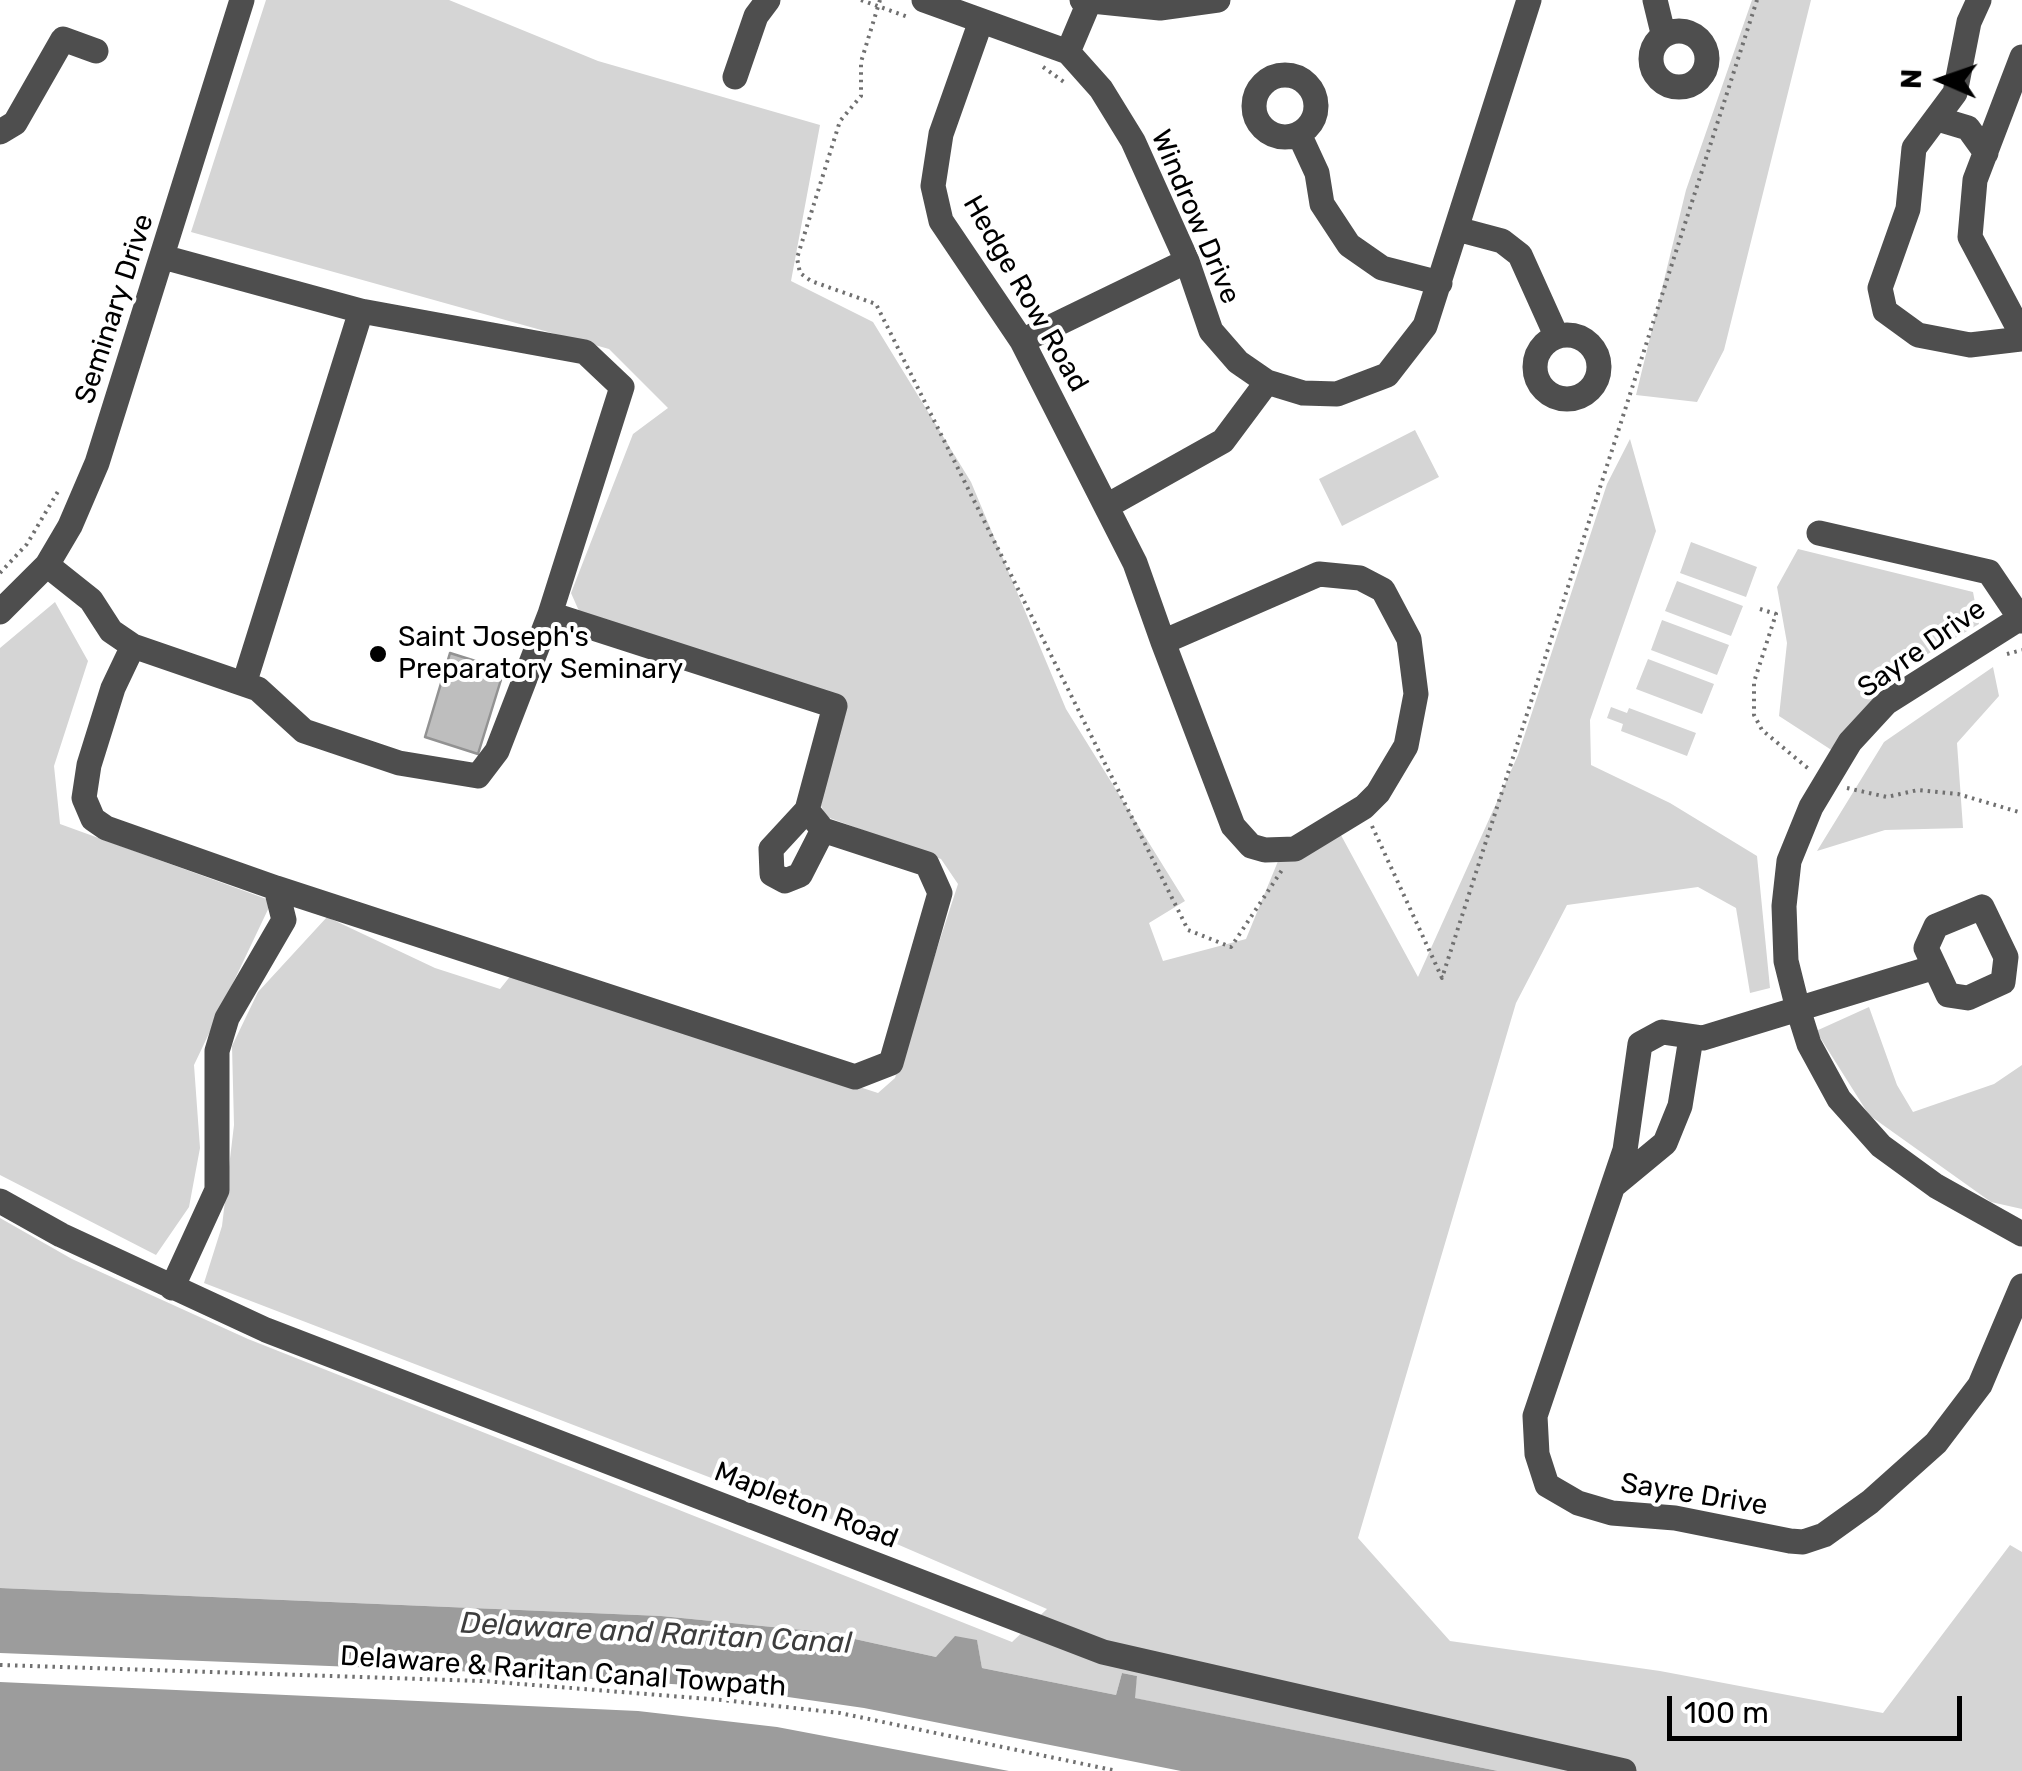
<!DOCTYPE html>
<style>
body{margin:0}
#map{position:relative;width:2022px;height:1771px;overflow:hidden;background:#fff;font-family:Rubik,sans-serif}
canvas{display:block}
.north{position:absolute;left:1892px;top:30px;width:100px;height:100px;-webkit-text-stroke:8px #fff;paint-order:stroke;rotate:272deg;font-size:28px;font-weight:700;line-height:40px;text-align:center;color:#000}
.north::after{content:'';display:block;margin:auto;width:35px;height:45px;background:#000;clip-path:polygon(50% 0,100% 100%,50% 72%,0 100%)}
.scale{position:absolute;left:1667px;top:1696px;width:295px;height:45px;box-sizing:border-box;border:5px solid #000;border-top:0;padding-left:12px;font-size:30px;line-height:35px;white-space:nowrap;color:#000;-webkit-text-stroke:8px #fff;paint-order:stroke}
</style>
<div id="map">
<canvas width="2022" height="1771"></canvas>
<div class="north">N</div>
<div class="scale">100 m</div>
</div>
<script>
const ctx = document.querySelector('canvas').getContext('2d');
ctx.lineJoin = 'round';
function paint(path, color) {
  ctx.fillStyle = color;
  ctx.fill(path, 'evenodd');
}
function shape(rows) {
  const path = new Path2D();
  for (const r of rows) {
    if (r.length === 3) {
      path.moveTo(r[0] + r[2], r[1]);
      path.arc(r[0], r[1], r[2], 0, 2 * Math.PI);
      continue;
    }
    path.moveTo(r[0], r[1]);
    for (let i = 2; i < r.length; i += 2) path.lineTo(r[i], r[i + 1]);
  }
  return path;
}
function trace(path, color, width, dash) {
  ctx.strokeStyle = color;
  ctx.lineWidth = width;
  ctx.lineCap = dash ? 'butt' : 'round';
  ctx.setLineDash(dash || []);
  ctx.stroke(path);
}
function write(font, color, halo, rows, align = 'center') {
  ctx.font = font + ' Rubik,sans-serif';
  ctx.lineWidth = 8;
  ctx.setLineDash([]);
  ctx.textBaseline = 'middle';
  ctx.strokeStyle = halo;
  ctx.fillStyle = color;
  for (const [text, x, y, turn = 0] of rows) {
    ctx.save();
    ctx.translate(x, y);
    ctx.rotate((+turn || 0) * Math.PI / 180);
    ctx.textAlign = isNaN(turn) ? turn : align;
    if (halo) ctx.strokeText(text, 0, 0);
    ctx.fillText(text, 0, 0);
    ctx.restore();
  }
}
paint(shape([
 [266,0,449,0,598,61,820,125,791,281,873,322,971,482,1066,709,1185,901,1149,923,1163,961,1246,939,1283,849,1336,826,1418,977,1518,755,1607,484,1630,439,1656,531,1590,720,1591,765,1670,803,1757,856,1770,988,1750,993,1736,908,1698,887,1567,905,1516,1003,1358,1538,1450,1641,1660,1671,1883,1713,2010,1545,2022,1552,2022,1771,1498,1771,1134,1698,1137,1676,1122,1673,1116,1695,982,1668,977,1641,936,1657,823,1632,661,1616,0,1588,0,1218,72,1259,248,1339,1012,1642,1047,1609,869,1532,714,1479,204,1283,222,1226,234,1125,232,1046,258,992,327,917,435,968,500,989,512,974,878,1093,895,1078,958,884,941,859,827,817,821,806,840,709,579,611,571,593,633,434,668,408,609,349,191,232],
 [1752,0,1811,0,1724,350,1697,402,1636,395,1686,190],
 [1415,430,1439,477,1342,526,1319,479],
 [1691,542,1757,567,1746,597,1680,573],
 [1798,549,1973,592,1979,624,1892,675,1833,751,1779,716,1787,643,1777,587],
 [1677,581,1743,606,1731,636,1665,611],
 [55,602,88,661,54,766,60,824,272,901,194,1065,200,1148,189,1207,156,1255,0,1175,0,648],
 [1662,620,1729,645,1717,675,1651,650],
 [1648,659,1714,684,1702,714,1636,689],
 [1993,667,1999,696,1957,743,1963,828,1885,830,1817,851,1884,742],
 [1611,707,1627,713,1629,708,1696,733,1687,756,1621,731,1623,724,1607,718],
 [1869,1007,1897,1085,1913,1112,1994,1084,2022,1065,2022,1209,1991,1202,1869,1115,1816,1031]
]), '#d5d5d5');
paint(shape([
 [0,1588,661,1616,823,1632,936,1657,955,1636,977,1640,982,1668,1116,1695,1122,1673,1137,1676,1135,1698,1498,1771,1181,1771,864,1708,719,1687,481,1672,0,1653],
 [0,1682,638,1711,777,1727,1009,1771,0,1771]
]), '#9c9c9c');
const building = shape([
 [450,653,504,670,478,754,425,737,450,653]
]);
paint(building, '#bebebe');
trace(building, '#929292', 2.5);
trace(shape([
 [861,0,908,17],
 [880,0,861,62,861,96,840,121,797,258,800,273,811,281,876,304,1188,930,1231,947,1282,870],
 [1043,67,1064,82],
 [0,573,27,544,60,488],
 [1760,609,1776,614,1754,682,1754,715,1762,730,1810,770],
 [2007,654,2022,650],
 [1847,788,1887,797,1918,790,1958,794,2022,813],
 [1372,826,1442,978,1757,0],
 [0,1665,483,1681,722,1700,840,1713,1117,1771]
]), '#707070', 4, [2.5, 5]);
trace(shape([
 [924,0,1068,52,1101,89,1133,141,1187,261,1211,331,1238,362,1267,382,1303,393,1337,394,1387,375,1425,326,1529,0],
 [1082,0,1160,8,1218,0],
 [1655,0,1663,33],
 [1979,0,1969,22,1955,93,1914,148,1908,209,1880,288,1885,311,1918,335,1970,345,2022,339],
 [981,21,941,134,933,186,941,221,1022,341,1135,563,1163,642,1233,826,1251,846,1265,850,1295,849,1364,807,1378,793,1406,746,1416,694,1409,639,1383,590,1360,578,1319,574,1163,642],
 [1679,59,28],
 [1068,52,1090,0],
 [2022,57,1975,180,1970,237,2022,335],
 [1285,106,31],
 [735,77,756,16,768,0],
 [1938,119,1968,128,1986,153],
 [0,132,15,123,63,39,96,51],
 [1299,134,1317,173,1322,204,1349,245,1382,268,1440,283],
 [1457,229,1502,241,1520,255,1556,335],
 [163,257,361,311,585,352,622,387,550,614,835,706,807,810,823,830,927,864,940,893,891,1063,855,1077,276,888],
 [1567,367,32],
 [1022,341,1187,261],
 [1107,506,1223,441,1267,382],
 [1819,533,1989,572,2022,621],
 [47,565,91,600,111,631,133,646,258,689,304,731,399,763,478,776,497,751,550,614],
 [0,612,47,565,70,526,97,463,242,0],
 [2022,617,1886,703,1850,742,1811,807,1789,861,1784,906,1786,961,1798,1009,1809,1044,1839,1099,1881,1146,1936,1186,2022,1234],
 [133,646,113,688,89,765,84,798,93,819,106,828,276,888,284,920,227,1018,217,1051,217,1190,172,1288],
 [244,684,361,311],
 [807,810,771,849,772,874,785,881,800,875,823,830],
 [1982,907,2006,957,2003,982,1968,998,1948,995,1926,948,1936,926,1982,907],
 [1935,967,1703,1038,1662,1032,1640,1044,1625,1150,1535,1416,1537,1454,1547,1485,1578,1503,1612,1513,1675,1518,1790,1541,1803,1542,1824,1535,1870,1502,1936,1443,1980,1385,2022,1286],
 [1613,1186,1665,1143,1680,1106,1691,1038],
 [0,1201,61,1235,266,1330,1103,1652,1624,1771]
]), '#4e4e4e', 25);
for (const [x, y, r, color] of [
 [378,654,10,"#000"]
]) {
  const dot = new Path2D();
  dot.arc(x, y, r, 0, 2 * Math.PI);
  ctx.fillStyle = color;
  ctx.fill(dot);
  trace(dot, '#fff', 4);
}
write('28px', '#000', '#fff', [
 ["Windrow Drive",1195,217,67],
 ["Hedge Row Road",1025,294,60],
 ["Seminary Drive",115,309,-72],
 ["Sayre Drive",1922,649,-35],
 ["Sayre Drive",1694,1495,9],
 ["Mapleton Road",806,1506,21],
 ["Delaware & Raritan Canal Towpath",563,1672,4]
]);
write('28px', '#000', '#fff', [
 ["Saint Joseph's",398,638],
 ["Preparatory Seminary",398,670]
], 'left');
write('italic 30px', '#3d3d3d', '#fff', [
 ["Delaware and Raritan Canal",656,1634,3]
]);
</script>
